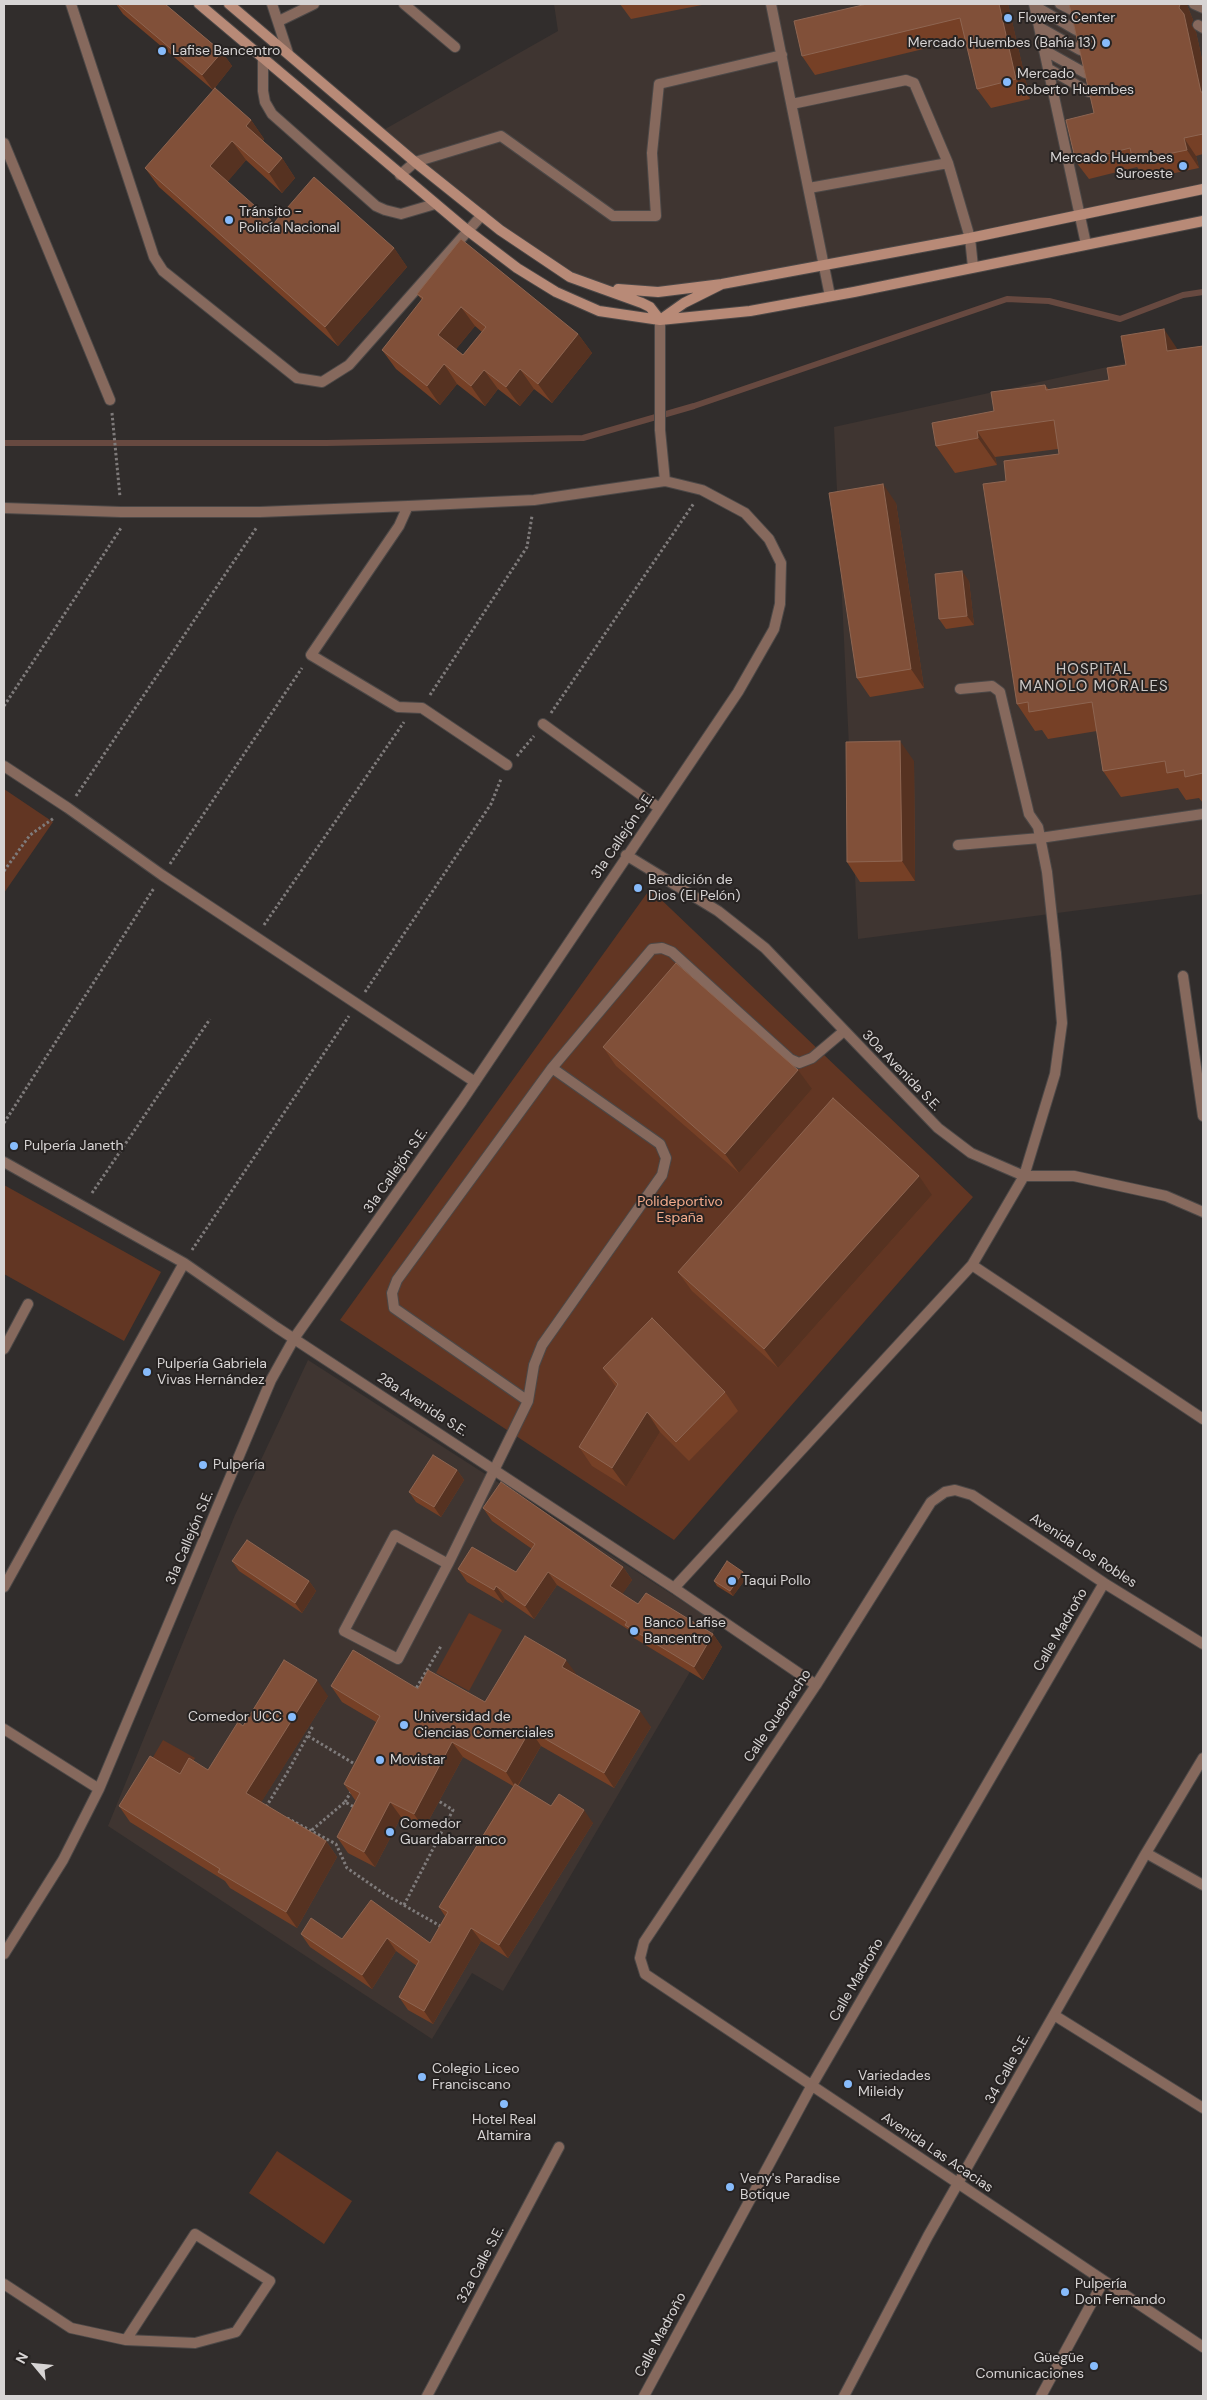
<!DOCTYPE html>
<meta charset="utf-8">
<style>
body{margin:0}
#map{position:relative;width:1207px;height:2400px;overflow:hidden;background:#312d2c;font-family:"DM Sans",sans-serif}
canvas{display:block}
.frame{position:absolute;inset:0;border:5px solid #d7d4d4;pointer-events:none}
.north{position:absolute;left:10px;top:2340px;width:50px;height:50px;-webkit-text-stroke:4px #272322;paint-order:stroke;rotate:298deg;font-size:14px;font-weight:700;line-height:20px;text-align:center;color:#d7d4d4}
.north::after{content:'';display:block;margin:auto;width:18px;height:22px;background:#d7d4d4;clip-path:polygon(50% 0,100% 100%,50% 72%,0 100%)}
</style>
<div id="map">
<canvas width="1207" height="2400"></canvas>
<div class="frame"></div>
<div class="north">N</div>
</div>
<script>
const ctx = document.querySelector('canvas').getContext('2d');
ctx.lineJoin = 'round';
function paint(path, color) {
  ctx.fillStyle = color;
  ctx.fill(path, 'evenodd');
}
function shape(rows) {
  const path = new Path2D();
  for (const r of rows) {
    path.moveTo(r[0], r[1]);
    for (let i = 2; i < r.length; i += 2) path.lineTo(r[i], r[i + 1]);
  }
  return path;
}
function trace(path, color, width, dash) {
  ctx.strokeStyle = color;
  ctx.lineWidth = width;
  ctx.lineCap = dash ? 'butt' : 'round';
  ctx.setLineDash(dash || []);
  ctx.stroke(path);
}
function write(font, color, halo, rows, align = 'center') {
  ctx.font = font + ' "DM Sans",sans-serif';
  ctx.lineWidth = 4;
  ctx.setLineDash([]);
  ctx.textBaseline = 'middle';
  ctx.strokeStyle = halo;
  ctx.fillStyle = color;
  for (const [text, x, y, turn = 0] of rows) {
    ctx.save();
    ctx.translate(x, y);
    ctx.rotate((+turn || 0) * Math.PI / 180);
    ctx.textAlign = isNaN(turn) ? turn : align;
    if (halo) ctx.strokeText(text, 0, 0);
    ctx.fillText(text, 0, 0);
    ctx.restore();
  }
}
paint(shape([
 [554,4,1203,4,1203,188,970,238,658,292,604,289,539,258,380,132,558,31],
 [1203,346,1203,894,858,939,834,427],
 [308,1360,718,1624,503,1991,472,1973,432,2039,108,1826,235,1515]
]), '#3f3531');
paint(shape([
 [4,789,53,822,4,893],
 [650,889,973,1197,674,1540,340,1320],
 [4,1185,161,1272,124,1341,4,1274],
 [469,1613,502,1630,469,1691,436,1673],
 [163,1740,195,1758,182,1782,149,1764],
 [277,2151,352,2201,324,2244,249,2193]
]), '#623623');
trace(shape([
 [4,443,326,443,583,438,694,406,1007,299,1049,301,1120,319,1183,295,1203,292]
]), '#674940', 6);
const lane = shape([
 [71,4,154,257,163,271,297,378,322,382,349,365,482,215],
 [272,4,288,53],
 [404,4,455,47],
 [771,4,830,296],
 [1034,4,1086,244],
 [1060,4,1072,10],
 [1194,4,1203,8],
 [1035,6,1076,30],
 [279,21,314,4],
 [1198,25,1203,28],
 [1039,27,1080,50],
 [1044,50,1085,73],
 [263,57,263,91,265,102,272,114,376,206,385,210,401,214,435,204],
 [1049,69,1089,92],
 [792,104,906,80,914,83,948,163,970,238,973,267],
 [400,175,415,162,501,136,613,216,656,216,652,153,659,84,782,55],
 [809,188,948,163],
 [960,689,992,686,1000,692,1029,814,1038,827,1047,872,1056,954],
 [958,845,1040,838,1203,814],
 [528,1401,394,1308,392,1293,397,1280,552,1068,652,949,662,948,672,952,790,1059,799,1063,812,1058,844,1031],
 [448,1564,395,1535,344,1631,398,1659,448,1564,528,1401,534,1365,542,1345,662,1175,666,1158,660,1144,552,1068],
 [4,2284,71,2328,126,2340,195,2343,236,2332,270,2281,195,2234,126,2340]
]);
const street = shape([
 [4,143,110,400],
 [660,320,660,430,665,481],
 [408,506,399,526,311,655,398,707,422,708,507,765],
 [4,508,121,512,260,512,408,506,534,500,665,481,702,490,745,513,769,539,781,563,780,604,774,629,738,692,462,1101,295,1337,271,1380,99,1789,63,1860,4,1954],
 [543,724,659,808],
 [4,766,68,808,162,875,475,1082],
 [626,855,718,911,765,948,938,1128,971,1153,1024,1176,1074,1176,1166,1196,1203,1212],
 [1183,976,1203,1116],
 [4,1162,184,1263,276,1327,674,1588,816,1685],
 [972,1265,1203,1419],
 [4,1349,28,1304],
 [4,1587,184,1263],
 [674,1588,972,1265,1024,1176,1055,1074,1062,1023,1056,954],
 [1203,1644,1104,1583,972,1495,955,1490,945,1492,931,1502,816,1685,644,1942,640,1958,645,1974,1203,2347],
 [4,1729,99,1789],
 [1146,1853,1203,1885],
 [1054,2015,1203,2108],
 [427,2396,559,2147],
 [644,2396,812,2085,1104,1583],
 [844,2396,928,2236,1146,1853,1203,1758],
 [1041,2396,1103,2282]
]);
const secondary = shape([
 [199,4,467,230,517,268,556,292,599,311,660,320,750,311,854,292,1203,221],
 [229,4,415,162,500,230,570,277,642,303,650,307,660,320,684,303,722,284],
 [618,289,658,292,722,284,970,238,1203,189]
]);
trace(lane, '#4c4847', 12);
trace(street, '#4c4847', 12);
trace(secondary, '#4c4847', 12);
trace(shape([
 [112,413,120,497],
 [430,695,527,547,532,516],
 [4,706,121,528],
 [551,713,694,503],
 [517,756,534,736],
 [76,796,257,527],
 [170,864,302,668],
 [4,871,30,835,54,818],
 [264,925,404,722],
 [365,992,491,804,501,779],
 [4,1123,154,888],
 [92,1193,210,1019],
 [192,1250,349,1016],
 [414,1692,441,1646],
 [308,1736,358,1766],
 [345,1802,352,1790],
 [266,1807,287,1773,313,1726],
 [287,1818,336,1844,347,1868,386,1895,442,1927],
 [312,1830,345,1802,356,1808],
 [404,1905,453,1810,437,1800]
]), '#7f7b7b', 3, [2.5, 2.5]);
trace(lane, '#86695d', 10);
trace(street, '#86695d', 10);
trace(secondary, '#b88a77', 10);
paint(shape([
 [116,4,165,4,222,52,232,66,213,90,123,14],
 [620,4,707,4,631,19],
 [1008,4,1030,99,991,108,977,89,965,39,815,75,802,56],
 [1069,4,1188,4,1187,5,1193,20,1191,25,1196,32,1203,64,1203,154,1196,156,1199,168,1146,179,1137,167,1089,179,1076,162,1094,113],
 [251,120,264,139,263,141,282,158,295,178,282,193,246,160,227,182,274,223,394,248,407,267,338,346,159,187,145,168],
 [417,294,578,334,592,353,552,403,534,389,520,406,498,389,485,406,457,384,440,405,396,369,382,350,422,300],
 [475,326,482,332,463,355,456,349],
 [1203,346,1203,803,1199,798,1186,800,1178,788,1121,797,1103,771,1097,731,1048,739,1042,730,1035,731,1017,704,1006,481,1059,454,1058,449,995,457,997,465,955,473,936,446,994,411,1045,385,1049,390,1109,380,1126,365,1178,350],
 [896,503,924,688,870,697,857,678],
 [969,581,974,625,946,629,939,619],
 [914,761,915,881,860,882,847,862],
 [603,1047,812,1089,739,1173,616,1066],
 [932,1195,778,1368,692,1291,678,1272],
 [603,1368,725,1392,738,1411,689,1461,660,1432,626,1487,592,1466,579,1447,616,1387],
 [457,1470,464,1480,441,1517,416,1502,409,1492],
 [483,1508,623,1567,632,1580,622,1594,638,1604,713,1634,722,1647,703,1680,634,1638,629,1630,557,1585,534,1619,505,1599,503,1603,467,1582,458,1569,516,1572,532,1549,492,1521],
 [232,1561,309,1581,316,1591,302,1613,239,1571],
 [743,1572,747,1577,733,1596,717,1586,714,1581],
 [577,1675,651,1727,614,1788,541,1746,518,1786,551,1806,593,1823,508,1958,481,1941,433,2024,408,2010,399,1997,417,1966,396,1951,372,1989,310,1947,301,1934,342,1939,371,1900,430,1943,445,1916,439,1907,513,1786,463,1757,424,1829,401,1817,375,1867,348,1853,337,1837,356,1801,355,1800,344,1784,376,1722,342,1702,331,1686,418,1689,485,1702],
 [328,1696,261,1802,326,1841,337,1857,297,1928,230,1888,225,1881,130,1822,119,1806,180,1774,208,1770,243,1726]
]), '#764026');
paint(shape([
 [999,4,1008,4,1030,99,1016,79],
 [1180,4,1188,4,1187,5,1193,20,1191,25,1196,32,1203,64,1203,96,1201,92,1179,8],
 [222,52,232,66,213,90,202,75],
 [251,120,264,139,259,145,246,126],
 [1184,138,1196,156,1199,168,1187,150],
 [232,141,246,160,224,186,210,166],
 [282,158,295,178,282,193,269,173],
 [394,248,407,267,338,346,325,327],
 [461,307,475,326,452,354,438,335],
 [1164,329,1182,356,1167,351],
 [578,334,592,353,552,403,538,384],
 [444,364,457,384,440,405,427,386],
 [520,369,534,389,520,406,506,387],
 [484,370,498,389,485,406,471,386],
 [977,431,995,457,997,465,978,438],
 [883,484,896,503,924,688,911,669],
 [962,571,969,581,974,625,967,616],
 [900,741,914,761,915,881,902,861],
 [798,1070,812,1089,739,1173,725,1154],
 [919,1176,932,1195,778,1368,764,1349],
 [647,1412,660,1432,626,1487,612,1468],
 [457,1470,464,1480,441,1517,434,1507],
 [623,1567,632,1580,619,1599,610,1586],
 [548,1572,557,1585,534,1619,525,1606],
 [743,1572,747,1577,733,1596,730,1591],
 [309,1581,316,1591,302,1613,295,1603],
 [496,1586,505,1599,503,1603,494,1590],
 [713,1634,722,1647,703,1680,694,1667],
 [566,1660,577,1675,573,1682,562,1667],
 [317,1680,328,1696,257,1809,246,1793],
 [640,1711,651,1727,614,1788,604,1773],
 [530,1730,541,1746,516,1788,506,1772],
 [452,1742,463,1757,424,1829,414,1814],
 [390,1802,401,1817,375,1867,364,1852],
 [584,1810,593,1823,508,1958,499,1945],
 [326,1841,337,1857,297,1928,286,1912],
 [471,1928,481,1941,433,2024,424,2011],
 [387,1938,396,1951,372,1989,362,1975]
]), '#563221');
const building = shape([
 [118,4,165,4,222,52,202,75,118,4],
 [867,4,999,4,1016,79,977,89,960,18,802,56,794,21,867,4],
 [1069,4,1180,4,1179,8,1184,14,1201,92,1203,92,1203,134,1184,138,1187,150,1133,161,1130,148,1076,162,1066,120,1094,113,1069,4],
 [215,88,251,120,246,126,282,158,269,173,232,141,210,166,274,223,314,177,394,248,325,327,145,168,215,88],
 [461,239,578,334,538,384,520,369,506,387,484,370,471,386,444,364,427,386,382,350,423,298,417,294,461,239],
 [461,307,486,327,463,355,438,335,461,307],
 [1164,329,1167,351,1203,346,1203,773,1185,777,1184,770,1167,773,1165,761,1103,771,1092,702,1029,712,1028,702,1017,704,983,484,1006,481,1004,461,1059,454,1054,420,977,431,978,438,936,446,932,423,994,411,991,392,1045,385,1046,390,1109,380,1107,368,1126,365,1121,336,1164,329],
 [883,484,911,669,857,678,829,493,883,484],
 [962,571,967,616,939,619,935,574,962,571],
 [900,741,902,861,847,862,846,742,900,741],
 [676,963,798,1070,725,1154,603,1047,676,963],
 [833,1098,919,1176,764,1349,678,1272,833,1098],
 [652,1318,725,1392,676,1442,647,1412,612,1468,579,1447,618,1384,603,1368,652,1318],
 [433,1455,457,1470,434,1507,409,1492,433,1455],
 [501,1482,623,1567,610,1586,638,1604,646,1593,713,1634,694,1667,625,1625,627,1622,548,1572,525,1606,496,1586,494,1590,458,1569,472,1547,516,1572,535,1544,483,1508,501,1482],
 [247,1540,309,1581,295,1603,232,1561,247,1540],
 [727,1561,743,1572,730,1591,714,1581,727,1561],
 [525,1636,566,1660,562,1667,640,1711,604,1773,530,1730,506,1772,452,1742,414,1814,390,1802,364,1852,337,1837,360,1793,344,1784,380,1716,331,1686,353,1650,418,1689,428,1670,485,1702,525,1636],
 [284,1660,317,1680,246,1793,326,1841,286,1912,218,1872,220,1869,119,1806,150,1756,180,1774,189,1758,208,1770,238,1722,243,1726,284,1660],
 [515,1784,551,1806,559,1794,584,1810,499,1945,471,1928,424,2011,399,1997,419,1961,387,1938,362,1975,301,1934,311,1918,342,1939,371,1900,430,1943,448,1912,439,1907,515,1784]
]);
paint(building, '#815039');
trace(building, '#8e6551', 1);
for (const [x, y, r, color] of [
 [1008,18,5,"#87bbfb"],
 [1106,43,5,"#87bbfb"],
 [162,51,5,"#87bbfb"],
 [1007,82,5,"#87bbfb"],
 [1183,166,5,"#87bbfb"],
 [229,220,5,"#87bbfb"],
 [638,888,5,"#87bbfb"],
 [14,1146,5,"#87bbfb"],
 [147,1372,5,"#87bbfb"],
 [203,1465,5,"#87bbfb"],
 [732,1581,5,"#87bbfb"],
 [634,1631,5,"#87bbfb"],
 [292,1717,5,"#87bbfb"],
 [404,1725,5,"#87bbfb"],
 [380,1760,5,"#87bbfb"],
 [390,1832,5,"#87bbfb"],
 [422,2077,5,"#87bbfb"],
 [848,2084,5,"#87bbfb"],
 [504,2104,5,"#87bbfb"],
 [730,2187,5,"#87bbfb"],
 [1065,2292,5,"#87bbfb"],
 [1094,2366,5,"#87bbfb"]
]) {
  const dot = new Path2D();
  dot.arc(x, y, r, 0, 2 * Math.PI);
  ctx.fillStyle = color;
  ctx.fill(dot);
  trace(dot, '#272322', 2);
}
write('14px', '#d7d4d4', '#272322', [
 ["Flowers Center",1018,18],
 ["Mercado Huembes (Bahía 13)",1096,43,"right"],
 ["Lafise Bancentro",172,51],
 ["Mercado",1017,74],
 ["Roberto Huembes",1017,90],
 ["Mercado Huembes",1173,158,"right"],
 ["Suroeste",1173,174,"right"],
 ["Tránsito -",239,212],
 ["Policía Nacional",239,228],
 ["Bendición de",648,880],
 ["Dios (El Pelón)",648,896],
 ["Pulpería Janeth",24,1146],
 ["Pulpería Gabriela",157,1364],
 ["Vivas Hernández",157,1380],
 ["Pulpería",213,1465],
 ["Taqui Pollo",742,1581],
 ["Banco Lafise",644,1623],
 ["Bancentro",644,1639],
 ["Comedor UCC",282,1717,"right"],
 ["Universidad de",414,1717],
 ["Ciencias Comerciales",414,1733],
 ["Movistar",390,1760],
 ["Comedor",400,1824],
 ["Guardabarranco",400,1840],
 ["Colegio Liceo",432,2069],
 ["Franciscano",432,2085],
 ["Variedades",858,2076],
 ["Mileidy",858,2092],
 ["Hotel Real",504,2120,"center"],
 ["Altamira",504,2136,"center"],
 ["Veny's Paradise",740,2179],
 ["Botique",740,2195],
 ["Pulpería",1075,2284],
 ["Don Fernando",1075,2300],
 ["Güegüe",1084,2358,"right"],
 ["Comunicaciones",1084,2374,"right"]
], 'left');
write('14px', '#d7d4d4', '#272322', [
 ["31a Callejón S.E.",623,836,-56],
 ["30a Avenida S.E.",901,1071,46],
 ["31a Callejón S.E.",396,1171,-55],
 ["28a Avenida S.E.",422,1405,33],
 ["31a Callejón S.E.",190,1538,-67],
 ["Avenida Los Robles",1083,1551,33],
 ["Calle Madroño",1061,1630,-60],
 ["Calle Quebracho",778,1716,-56],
 ["Calle Madroño",857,1980,-60],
 ["34 Calle S.E.",1008,2069,-61],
 ["Avenida Las Acacias",937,2153,34],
 ["32a Calle S.E.",481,2265,-62],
 ["Calle Madroño",661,2335,-62]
]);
write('14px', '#f5ac8c', '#272322', [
 ["Polideportivo",680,1202],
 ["España",680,1218]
]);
ctx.letterSpacing = '1px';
write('15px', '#ccc8c6', '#272322', [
 ["HOSPITAL",1094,670],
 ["MANOLO MORALES",1094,687]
]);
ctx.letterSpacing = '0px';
</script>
